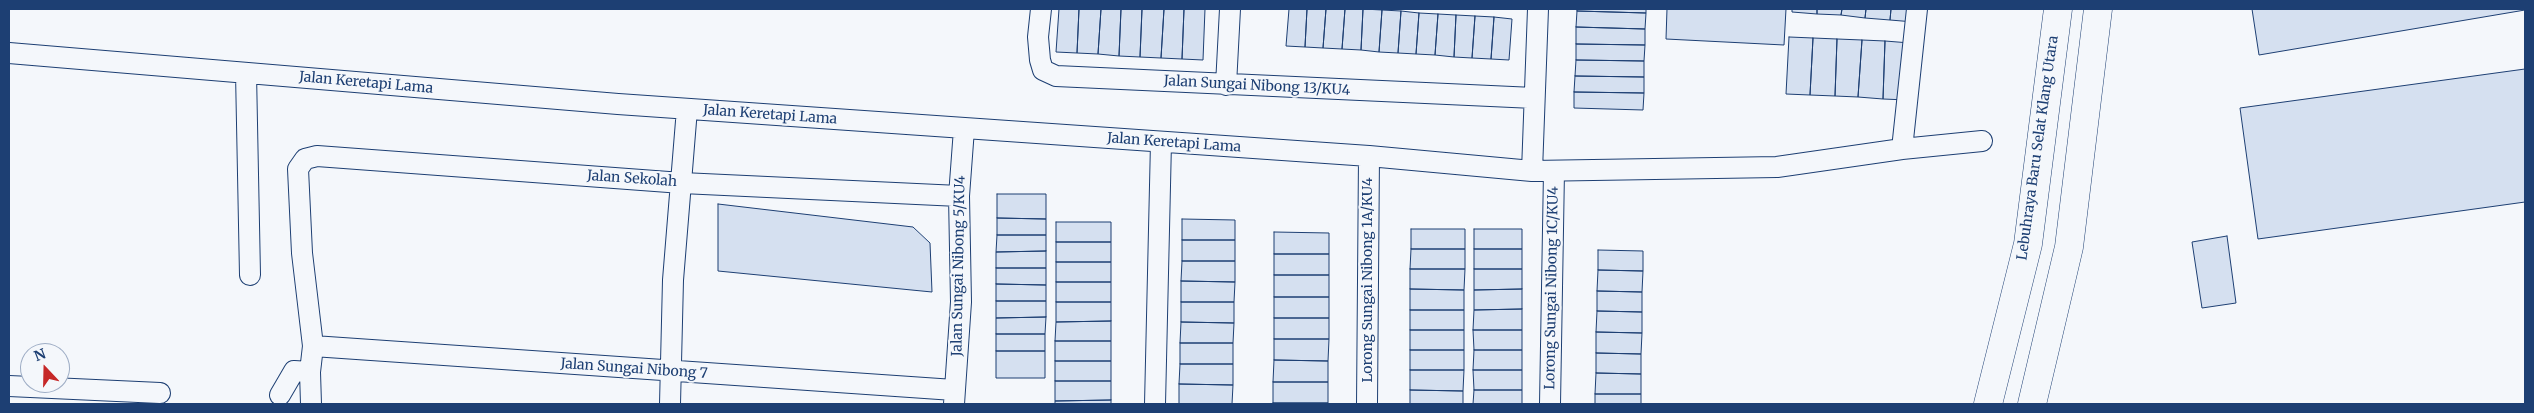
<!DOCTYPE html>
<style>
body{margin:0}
#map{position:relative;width:2534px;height:413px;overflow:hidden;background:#f4f7fb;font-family:Merriweather,serif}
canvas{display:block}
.frame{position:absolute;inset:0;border:10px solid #1d3f73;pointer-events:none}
.north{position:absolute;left:20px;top:343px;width:50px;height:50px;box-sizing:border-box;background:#f4f7fb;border:1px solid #9eadc5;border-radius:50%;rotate:339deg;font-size:14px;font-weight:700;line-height:20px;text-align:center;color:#1d3f73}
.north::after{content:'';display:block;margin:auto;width:18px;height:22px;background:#c62828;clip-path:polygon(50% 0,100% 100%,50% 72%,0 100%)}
</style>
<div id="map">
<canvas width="2534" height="413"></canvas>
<div class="frame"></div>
<div class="north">N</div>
</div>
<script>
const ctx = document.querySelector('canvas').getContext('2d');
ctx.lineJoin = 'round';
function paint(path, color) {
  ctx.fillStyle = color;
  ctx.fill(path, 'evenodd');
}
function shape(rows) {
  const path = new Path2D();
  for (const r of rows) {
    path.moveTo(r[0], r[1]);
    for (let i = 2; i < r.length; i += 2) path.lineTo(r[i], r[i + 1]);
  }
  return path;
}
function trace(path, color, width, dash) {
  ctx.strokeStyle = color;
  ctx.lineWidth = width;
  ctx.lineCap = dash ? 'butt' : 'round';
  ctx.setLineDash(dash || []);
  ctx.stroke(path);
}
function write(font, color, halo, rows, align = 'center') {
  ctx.font = font + ' Merriweather,serif';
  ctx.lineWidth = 4;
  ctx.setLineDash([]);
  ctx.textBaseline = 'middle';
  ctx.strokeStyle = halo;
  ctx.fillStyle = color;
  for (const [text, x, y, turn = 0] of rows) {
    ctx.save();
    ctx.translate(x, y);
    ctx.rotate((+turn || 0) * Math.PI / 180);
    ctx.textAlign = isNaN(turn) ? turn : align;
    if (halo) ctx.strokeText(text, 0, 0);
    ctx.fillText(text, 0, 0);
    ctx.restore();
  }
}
const building = shape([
 [1059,9,1079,9,1077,53,1056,52,1059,9],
 [1079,9,1101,9,1098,54,1077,53,1079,9],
 [1101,9,1121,9,1119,56,1098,54,1101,9],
 [1121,9,1142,9,1140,57,1119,56,1121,9],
 [1142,9,1164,9,1161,58,1140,57,1142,9],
 [1164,9,1184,9,1182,59,1161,58,1164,9],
 [1184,9,1205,9,1203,60,1182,59,1184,9],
 [1289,9,1307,9,1305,47,1286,46,1289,9],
 [1307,9,1326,9,1323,48,1305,47,1307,9],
 [1326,9,1345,9,1342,49,1323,48,1326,9],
 [1345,9,1363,9,1361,50,1342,49,1345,9],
 [1363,9,1382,10,1379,52,1361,50,1363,9],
 [1577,9,1646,9,1646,13,1577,11,1577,9],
 [1667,9,1786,9,1784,45,1666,39,1667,9],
 [1792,9,1817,9,1817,14,1792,12,1792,9],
 [1817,9,1842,9,1841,15,1817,14,1817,9],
 [1842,9,1866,9,1865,18,1841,15,1842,9],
 [1866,9,1891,9,1890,20,1865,18,1866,9],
 [1891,9,1915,9,1914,22,1890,20,1891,9],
 [2252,9,2525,9,2525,10,2259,55,2252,9],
 [1382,10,1401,11,1398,53,1379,52,1382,10],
 [1401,11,1419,13,1416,54,1398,53,1401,11],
 [1577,11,1646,13,1645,29,1576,27,1577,11],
 [1419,13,1438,14,1435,55,1416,54,1419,13],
 [1438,14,1456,15,1454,57,1435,55,1438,14],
 [1456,15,1475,16,1472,58,1454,57,1456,15],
 [1475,16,1494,17,1491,59,1472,58,1475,16],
 [1494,17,1512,19,1509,60,1491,59,1494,17],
 [1576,27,1645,29,1645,45,1576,44,1576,27],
 [1789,37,1813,38,1810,95,1786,94,1789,37],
 [1813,38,1837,39,1835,96,1810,95,1813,38],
 [1837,39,1862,40,1858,97,1835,96,1837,39],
 [1862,40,1885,41,1883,99,1858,97,1862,40],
 [1885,41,1910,43,1907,100,1883,99,1885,41],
 [1576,44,1645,45,1644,61,1576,60,1576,44],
 [1576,60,1644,61,1644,77,1575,76,1576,60],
 [2525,69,2525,202,2258,239,2240,108,2525,69],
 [1575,76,1644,77,1644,93,1574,92,1575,76],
 [1574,92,1644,93,1643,110,1574,108,1574,92],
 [997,194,1046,194,1046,219,997,218,997,194],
 [718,204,913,227,930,243,932,292,718,271,718,204],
 [997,218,1046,219,1046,235,997,235,997,218],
 [1182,219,1235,220,1235,240,1182,240,1182,219],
 [1056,222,1111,222,1111,242,1056,242,1056,222],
 [1411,229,1465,229,1465,249,1411,249,1411,229],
 [1474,229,1522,229,1522,249,1474,249,1474,229],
 [1274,232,1329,233,1329,254,1274,254,1274,232],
 [997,235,1046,235,1046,251,996,252,997,235],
 [2227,236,2236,303,2202,308,2192,242,2227,236],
 [1182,240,1235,240,1235,261,1182,261,1182,240],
 [1056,242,1111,242,1111,262,1056,262,1056,242],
 [1411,249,1465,249,1465,269,1410,269,1411,249],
 [1474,249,1522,249,1522,269,1474,269,1474,249],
 [1598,250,1643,251,1643,271,1598,270,1598,250],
 [1046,251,1046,268,996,268,996,252,1046,251],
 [1274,254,1329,254,1329,275,1274,275,1274,254],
 [1182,261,1235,261,1235,282,1181,281,1182,261],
 [1056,262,1111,262,1111,282,1056,282,1056,262],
 [996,268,1046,268,1046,285,996,284,996,268],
 [1410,269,1465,269,1464,290,1410,289,1410,269],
 [1474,269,1522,269,1522,289,1474,290,1474,269],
 [1598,270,1643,271,1642,292,1597,291,1598,270],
 [1274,275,1329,275,1329,297,1274,297,1274,275],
 [1181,281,1235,282,1234,302,1181,302,1181,281],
 [1056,282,1111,282,1111,302,1056,302,1056,282],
 [996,284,1046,285,1046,301,996,301,996,284],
 [1410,289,1464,290,1464,310,1410,310,1410,289],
 [1522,289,1522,309,1474,310,1474,290,1522,289],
 [1597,291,1642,292,1642,312,1597,311,1597,291],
 [1274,297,1329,297,1329,318,1274,318,1274,297],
 [996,301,1046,301,1046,317,996,318,996,301],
 [1056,302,1111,302,1111,321,1056,322,1056,302],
 [1181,302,1234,302,1234,323,1181,322,1181,302],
 [1522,309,1522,330,1473,330,1474,310,1522,309],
 [1410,310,1464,310,1464,330,1410,330,1410,310],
 [1597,311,1642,312,1642,333,1596,332,1597,311],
 [1046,317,1045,334,996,334,996,318,1046,317],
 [1274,318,1329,318,1329,339,1274,339,1274,318],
 [1111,321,1111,341,1055,341,1056,322,1111,321],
 [1181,322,1234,323,1233,343,1180,343,1181,322],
 [1410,330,1464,330,1464,350,1410,350,1410,330],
 [1473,330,1522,330,1522,350,1474,350,1473,330],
 [1596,332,1642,333,1641,354,1596,353,1596,332],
 [996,334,1045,334,1045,351,996,351,996,334],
 [1274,339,1329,339,1328,361,1274,360,1274,339],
 [1055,341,1111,341,1111,361,1055,361,1055,341],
 [1180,343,1233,343,1233,364,1180,364,1180,343],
 [1410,350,1464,350,1464,370,1410,370,1410,350],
 [1474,350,1522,350,1522,370,1473,370,1474,350],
 [996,351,1045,351,1045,378,996,378,996,351],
 [1596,353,1641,354,1641,374,1596,373,1596,353],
 [1274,360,1328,361,1328,382,1273,382,1274,360],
 [1055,361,1111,361,1111,381,1055,381,1055,361],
 [1180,364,1233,364,1233,385,1179,384,1180,364],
 [1410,370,1464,370,1463,391,1410,390,1410,370],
 [1473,370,1522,370,1522,390,1474,390,1473,370],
 [1596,373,1641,374,1641,394,1595,394,1596,373],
 [1055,381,1111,381,1111,400,1055,401,1055,381],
 [1273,382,1328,382,1328,403,1273,403,1273,382],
 [1179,384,1233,385,1232,404,1179,404,1179,384],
 [1410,390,1463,391,1463,404,1410,404,1410,390],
 [1474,390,1522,390,1522,404,1473,404,1474,390],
 [1595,394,1641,394,1641,404,1595,404,1595,394],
 [1111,400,1111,404,1055,404,1055,401,1111,400],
 [1273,403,1328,403,1328,404,1273,404,1273,403]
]);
paint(building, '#d5e0f0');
trace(building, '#1d3f73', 1);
const street = shape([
 [1041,9,1038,37,1040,60,1043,70,1056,76,1534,98],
 [9,53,618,104,1369,156,1532,171,1777,167,1902,149,1982,141],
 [246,73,250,275],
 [1226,85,1230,9],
 [1902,149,1917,9],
 [1532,171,1538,9],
 [313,346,954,390],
 [9,386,160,393],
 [280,395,294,371,310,372],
 [311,404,310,372,313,346,302,253,298,169,305,159,317,156,682,183,959,196],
 [670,404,673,280,687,109],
 [954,404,961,302,959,196,964,129],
 [1155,404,1161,142],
 [1367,404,1369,156],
 [1550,404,1554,171]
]);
const highway = shape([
 [1988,404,2028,244,2058,9],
 [2032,404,2069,247,2098,9]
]);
trace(street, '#1d3f73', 22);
trace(highway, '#1d3f73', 29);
trace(street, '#f4f7fb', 20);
trace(highway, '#f4f7fb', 28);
write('14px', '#1d3f73', '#f4f7fb', [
 ["Jalan Keretapi Lama",366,83,5],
 ["Jalan Sungai Nibong 13/KU4",1257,86,3],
 ["Jalan Keretapi Lama",770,115,4],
 ["Jalan Keretapi Lama",1174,143,4],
 ["Lebuhraya Baru Selat Klang Utara",2038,148,-82],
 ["Jalan Sekolah",632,179,4],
 ["Jalan Sungai Nibong 5/KU4",959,266,-89],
 ["Lorong Sungai Nibong 1A/KU4",1368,280,-90],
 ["Lorong Sungai Nibong 1C/KU4",1552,288,-89],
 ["Jalan Sungai Nibong 7",634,369,4]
]);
</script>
